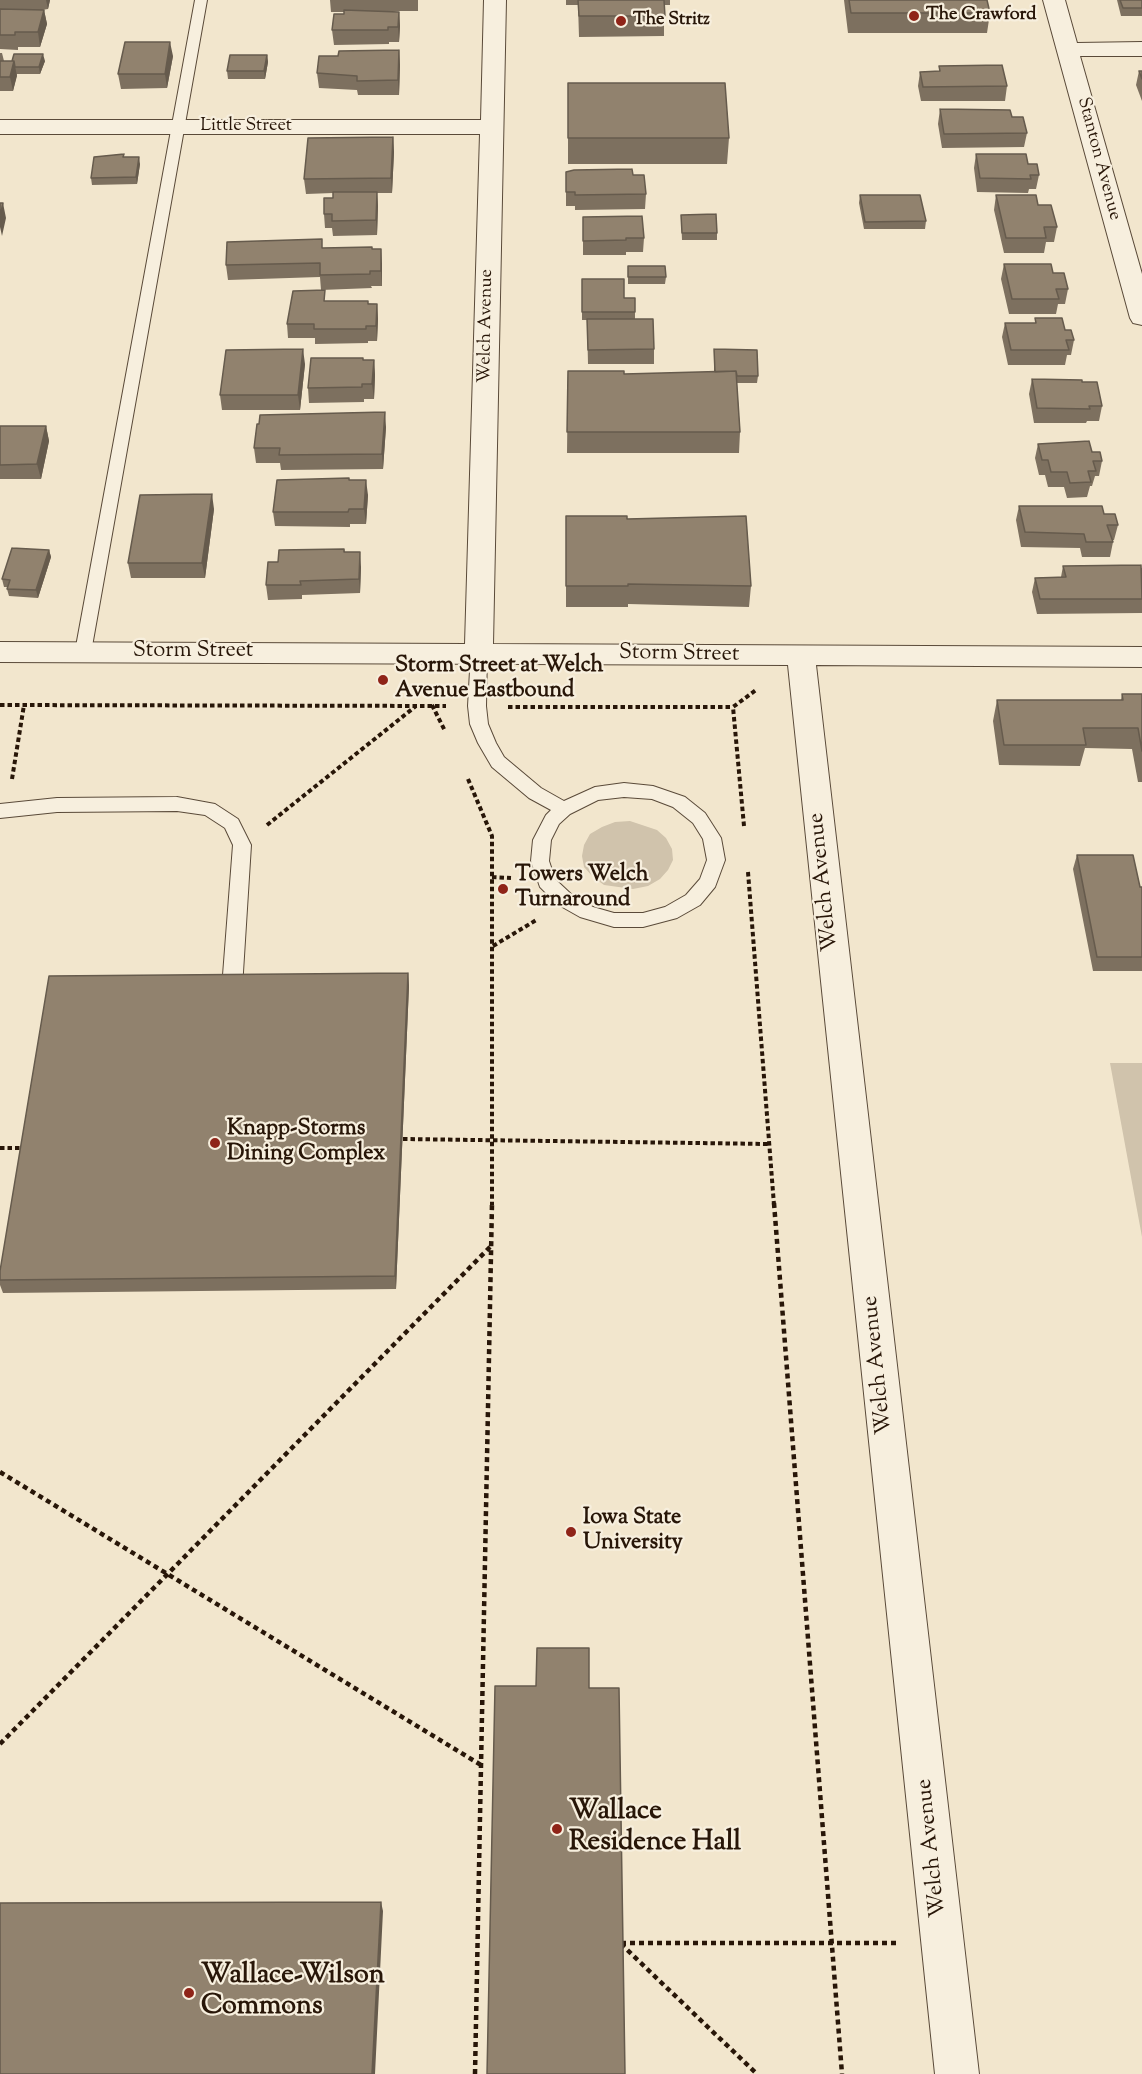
<!DOCTYPE html>
<style>
body{margin:0}
canvas{display:block;background:#f2e6cd}
</style>
<canvas width="1142" height="2074"></canvas>
<script>
const ctx = document.querySelector('canvas').getContext('2d');
ctx.lineJoin = 'round';
function paint(path, color) {
  ctx.fillStyle = color;
  ctx.fill(path, 'evenodd');
}
function shape(rows) {
  const path = new Path2D();
  for (const r of rows) {
    path.moveTo(r[0], r[1]);
    for (let i = 2; i < r.length; i += 2) path.lineTo(r[i], r[i + 1]);
  }
  return path;
}
function trace(path, color, width, dash) {
  ctx.strokeStyle = color;
  ctx.lineWidth = width;
  ctx.lineCap = dash ? 'butt' : 'round';
  ctx.setLineDash(dash || []);
  ctx.stroke(path);
}
function write(font, color, halo, rows, align = 'center') {
  ctx.font = font + ' "Sorts Mill Goudy",serif';
  ctx.lineWidth = 4.5;
  ctx.setLineDash([]);
  ctx.textBaseline = 'middle';
  ctx.strokeStyle = halo;
  ctx.fillStyle = color;
  for (const [text, x, y, turn = 0] of rows) {
    ctx.save();
    ctx.translate(x, y);
    ctx.rotate((+turn || 0) * Math.PI / 180);
    ctx.textAlign = isNaN(turn) ? turn : align;
    if (halo) ctx.strokeText(text, 0, 0);
    ctx.fillText(text, 0, 0);
    ctx.restore();
  }
}
paint(shape([
 [630,821,657,830,666,838,672,849,673,860,668,870,660,879,648,886,633,889,604,885,593,877,584,867,582,856,584,845,590,834,602,827,615,822],
 [1110,1063,1142,1063,1142,1237]
]), '#d0c3ac');
const service = shape([
 [195,0,207,0,91,652,89,656,83,658,77,656,75,652,195,0],
 [479,647,485,649,487,653,486,706,488,724,496,743,504,757,541,788,564,801,595,787,624,783,653,786,685,797,705,813,721,838,725,860,715,887,700,905,677,918,643,927,614,927,580,917,557,904,540,887,531,861,533,840,546,815,551,810,529,798,492,767,478,743,470,724,468,706,471,653,473,649,479,647],
 [624,797,652,799,673,807,693,823,703,839,707,860,700,879,686,895,665,907,643,913,614,913,593,907,571,894,555,879,549,861,551,840,559,824,570,814,598,800,624,797],
 [177,797,215,804,238,819,251,845,242,988,239,993,232,996,225,993,222,988,233,845,225,828,205,815,177,811,57,812,0,818,0,804,57,798,177,797]
]);
const minor = shape([
 [484,0,506,0,493,644,1142,647,1142,667,816,665,979,2074,935,2074,788,665,0,662,0,642,465,644,480,134,0,134,0,120,481,120,484,0],
 [1043,0,1065,0,1077,43,1142,42,1142,56,1080,56,1142,274,1142,325,1133,323,1130,318,1043,0]
]);
trace(service, '#5a4a39', 2);
trace(minor, '#5a4a39', 2);
trace(shape([
 [0,705,446,706],
 [432,705,445,731],
 [508,707,733,707],
 [12,779,24,705],
 [468,779,492,836,492,1205],
 [267,825,416,706],
 [744,826,733,707,756,690],
 [748,872,774,1205],
 [492,877,511,878],
 [493,946,538,919],
 [403,1139,769,1144],
 [0,1148,24,1148]
]), '#281608', 4, [4.5, 3]);
trace(shape([
 [774,1203,842,2074],
 [0,1472,481,1765],
 [0,1744,490,1247],
 [621,1943,899,1943],
 [621,1944,757,2074],
 [475,2074,492,1203]
]), '#281608', 4.5, [5, 4]);
paint(service, '#f7efde');
paint(minor, '#f7efde');
paint(shape([
 [0,0,50,0,48,9,42,10,44,10,47,24,40,47,18,47,18,50,0,49],
 [330,0,418,0,418,11,378,11,399,12,400,26,399,42,389,42,389,44,334,45,332,30,344,14,344,12,331,12],
 [566,0,670,0,670,5,664,5,664,36,579,37,578,5,566,5],
 [844,0,987,0,990,13,987,33,848,33],
 [1117,0,1142,0,1142,16,1121,16],
 [399,50,400,65,399,95,358,95,357,90,319,88,317,73,338,56],
 [0,53,2,53,4,61,45,61,40,74,17,74,13,91,0,91],
 [267,55,268,62,265,79,228,79,227,71],
 [173,56,167,88,121,89,118,74],
 [939,66,1007,86,1005,101,921,101,918,86,920,72,939,72],
 [1139,71,1142,71,1142,101,1136,85],
 [568,83,729,138,727,164,568,164],
 [940,109,1012,117,1027,133,1024,147,942,148,938,124],
 [393,137,394,152,392,193,377,193,378,206,377,235,333,236,332,228,325,228,324,214,333,198,333,193,306,194,304,179],
 [124,154,124,157,140,164,137,184,92,185,91,178],
 [976,154,1028,164,1039,175,1036,189,1029,189,1028,193,977,192,974,168],
 [566,172,633,175,646,194,645,209,575,210,575,206,566,206],
 [860,195,926,221,925,229,864,229,859,203],
 [996,195,1038,205,1057,227,1054,242,1046,242,1044,253,1004,253,994,210],
 [681,215,717,233,717,240,682,240],
 [583,217,644,238,643,252,626,252,626,255,583,255],
 [323,248,372,249,382,264,382,286,371,286,372,288,321,290,320,277,228,280,226,265],
 [1004,264,1053,273,1068,289,1065,304,1058,304,1056,314,1009,314,1001,279],
 [628,266,666,277,665,284,628,284],
 [582,279,624,298,635,298,635,319,654,349,654,364,588,364,587,320,582,320],
 [326,301,377,304,378,319,377,341,368,341,368,343,315,344,315,338,288,338,287,324],
 [1035,318,1065,330,1074,340,1071,355,1067,355,1065,365,1008,365,1002,337,1005,323,1035,323],
 [714,349,758,376,757,383,737,383,740,432,739,453,567,453,568,371,624,374,714,372],
 [364,360,374,360,375,375,374,399,364,399,364,402,309,403,308,388],
 [305,364,300,410,222,410,220,395],
 [1032,379,1082,382,1102,406,1099,421,1087,421,1086,423,1034,423,1029,394],
 [0,426,46,426,49,441,41,479,0,479],
 [386,427,383,469,281,470,280,463,256,463,254,448],
 [1038,444,1092,452,1102,461,1099,476,1095,476,1092,486,1090,486,1087,497,1067,498,1064,487,1048,487,1045,475,1039,475,1035,458],
 [350,480,368,495,366,524,350,524,350,527,275,526,273,512],
 [1019,506,1104,514,1118,525,1114,540,1113,540,1113,542,1110,557,1082,557,1080,548,1021,547,1016,520],
 [214,509,205,578,131,578,128,563],
 [566,516,627,519,751,586,749,607,628,604,628,607,566,607],
 [344,549,345,552,361,567,360,593,302,595,302,599,268,600,266,585,278,562],
 [49,550,51,557,38,598,9,596,7,589,7,587,4,587,2,579],
 [1063,566,1142,568,1142,613,1037,614,1032,592,1035,578,1061,577],
 [1122,694,1142,694,1142,782,1138,782,1132,749,1085,748,1080,766,999,765,993,721,997,700,1121,700],
 [1077,855,1140,887,1142,887,1142,971,1093,971,1073,869],
 [408,973,409,986,396,1289,3,1293,0,1285,0,1271]
]), '#7d705f');
paint(shape([
 [46,0,50,0,48,9],
 [44,10,47,24,40,47,38,32],
 [399,12,400,26,399,42,398,27],
 [170,42,173,56,167,88,165,74],
 [399,50,400,65,399,95,398,80],
 [43,54,45,61,40,74,39,67],
 [267,55,268,62,265,79,264,71],
 [14,61,17,76,13,91,10,77],
 [393,137,394,152,392,193,391,178],
 [139,157,140,164,137,184,136,177],
 [377,192,378,206,377,235,376,220],
 [3,203,6,218,2,236,0,227,0,216],
 [381,249,382,264,382,286,381,271],
 [377,304,378,319,377,341,376,326],
 [303,349,305,364,300,410,298,395],
 [374,360,375,375,374,399,372,384],
 [385,412,386,427,383,469,382,454],
 [46,426,49,441,41,479,37,464],
 [366,480,368,495,366,524,364,509],
 [212,494,214,509,205,578,202,563],
 [49,550,51,557,38,598,36,590],
 [360,552,361,567,360,593,359,579],
 [408,973,409,986,396,1289,395,1276],
 [381,1902,383,1911,375,2074,372,2074]
]), '#665b4d');
const building = shape([
 [578,0,664,0,665,16,579,16,578,0],
 [849,0,987,0,990,13,851,13,849,0],
 [1120,0,1142,0,1142,8,1123,8,1120,0],
 [0,9,44,10,38,32,15,32,15,35,0,35,0,9],
 [344,10,399,12,398,27,388,27,388,30,332,30,334,14,344,14,344,10],
 [125,42,170,42,165,74,118,74,125,42],
 [399,50,398,80,357,81,357,76,317,73,319,56,338,56,339,51,399,50],
 [14,54,43,54,39,67,15,67,14,61,12,61,14,54],
 [230,55,267,55,264,71,227,71,230,55],
 [0,61,14,61,10,77,0,77,0,61],
 [1002,65,1007,86,923,87,920,72,940,71,939,66,1002,65],
 [1139,71,1142,71,1142,79,1139,71],
 [568,83,725,83,729,138,568,138,568,83],
 [940,109,1010,110,1012,117,1023,117,1027,133,944,134,940,109],
 [393,137,391,178,304,179,308,138,393,137],
 [124,154,123,157,139,157,136,177,91,178,94,157,124,154],
 [976,154,1026,154,1028,164,1037,164,1039,175,1030,175,1031,179,980,178,976,154],
 [632,169,633,175,644,175,646,194,575,195,575,192,566,192,566,172,574,170,632,169],
 [333,192,377,192,376,220,332,221,332,214,324,214,324,198,333,198,333,192],
 [860,195,920,195,926,221,865,222,860,195],
 [996,195,1036,195,1038,205,1051,205,1057,227,1044,227,1046,238,1006,238,996,195],
 [0,203,3,203,0,216,0,203],
 [716,214,717,233,682,233,681,215,716,214],
 [642,216,644,238,626,238,626,240,583,241,583,217,642,216],
 [322,239,322,248,372,247,372,249,381,249,381,271,370,271,370,274,320,275,320,263,226,265,227,242,322,239],
 [1004,264,1051,264,1053,273,1064,273,1068,289,1056,289,1059,299,1012,299,1004,264],
 [628,266,665,266,666,277,628,277,628,266],
 [582,279,624,279,624,298,635,298,635,312,582,312,582,279],
 [325,290,324,301,368,301,368,304,377,304,376,326,366,326,366,329,314,329,314,324,287,324,293,291,325,290],
 [1035,318,1062,318,1065,330,1071,330,1074,340,1066,340,1069,350,1011,350,1005,323,1036,323,1035,318],
 [587,319,653,319,654,349,588,350,587,319],
 [303,349,298,395,220,395,226,350,303,349],
 [714,349,757,350,758,376,737,376,736,371,715,372,714,349],
 [311,358,363,358,363,360,374,360,372,384,362,384,362,387,308,388,311,358],
 [568,371,624,371,624,374,736,371,740,432,567,432,568,371],
 [1032,379,1082,380,1082,382,1097,382,1102,406,1089,406,1090,409,1037,408,1032,379],
 [385,412,382,454,279,455,280,448,254,448,257,424,259,424,260,415,385,412],
 [0,426,46,426,37,464,0,465,0,426],
 [1089,441,1092,452,1100,452,1102,461,1093,461,1096,471,1088,471,1091,482,1070,483,1067,472,1051,472,1048,460,1042,460,1038,444,1089,441],
 [349,478,349,480,366,480,364,509,349,509,348,512,273,512,277,480,349,478],
 [212,494,202,563,128,563,140,495,212,494],
 [1019,506,1102,506,1104,514,1115,514,1118,525,1107,525,1113,542,1086,542,1084,534,1025,532,1019,506],
 [566,516,627,516,627,519,746,516,751,586,628,584,628,586,566,586,566,516],
 [12,548,49,550,36,590,7,589,10,580,2,579,12,548],
 [344,549,344,552,360,552,359,579,300,581,301,585,266,585,268,562,278,562,279,550,344,549],
 [1141,565,1142,599,1040,599,1035,578,1066,577,1063,566,1141,565],
 [1122,694,1142,694,1142,751,1138,728,1083,728,1086,745,1004,745,997,700,1123,700,1122,694],
 [1077,855,1133,855,1140,887,1142,887,1142,957,1097,957,1077,855],
 [408,973,395,1276,0,1280,0,1271,49,976,408,973],
 [537,1648,589,1648,589,1688,619,1688,625,2074,487,2074,495,1686,536,1686,537,1648],
 [381,1902,372,2074,0,2074,0,1903,381,1902]
]);
paint(building, '#91826e');
trace(building, '#665b4d', 1.5);
for (const [x, y, r, color] of [
 [914,16,6,"#8f2418"],
 [621,21,6,"#8f2418"],
 [383,680,6,"#8f2418"],
 [503,889,6,"#8f2418"],
 [215,1143,6,"#8f2418"],
 [571,1532,6,"#8f2418"],
 [557,1829,6,"#8f2418"],
 [189,1993,6,"#8f2418"]
]) {
  const dot = new Path2D();
  dot.arc(x, y, r, 0, 2 * Math.PI);
  ctx.fillStyle = color;
  ctx.fill(dot);
  trace(dot, '#f7efde', 2);
}
write('bold 18px', '#281608', '#f7efde', [
 ["The Crawford",926,16],
 ["The Stritz",633,21]
], 'left');
write('18px', '#281608', '#f7efde', [
 ["Little Street",246,127],
 ["Stanton Avenue",1098,159,75],
 ["Welch Avenue",487,326,-89]
]);
write('22px', '#281608', '#f7efde', [
 ["Storm Street",193,652],
 ["Storm Street",679,655,1],
 ["Welch Avenue",825,882,-96],
 ["Welch Avenue",879,1365,-96],
 ["Welch Avenue",933,1848,-96]
]);
write('bold 22px', '#281608', '#f7efde', [
 ["Storm Street at Welch",395,667],
 ["Avenue Eastbound",395,692],
 ["Towers Welch",515,876],
 ["Turnaround",515,901],
 ["Knapp-Storms",227,1130],
 ["Dining Complex",227,1155],
 ["Iowa State",583,1519],
 ["University",583,1544]
], 'left');
write('bold 27px', '#281608', '#f7efde', [
 ["Wallace",569,1813],
 ["Residence Hall",569,1844],
 ["Wallace-Wilson",201,1977],
 ["Commons",201,2008]
], 'left');
</script>
